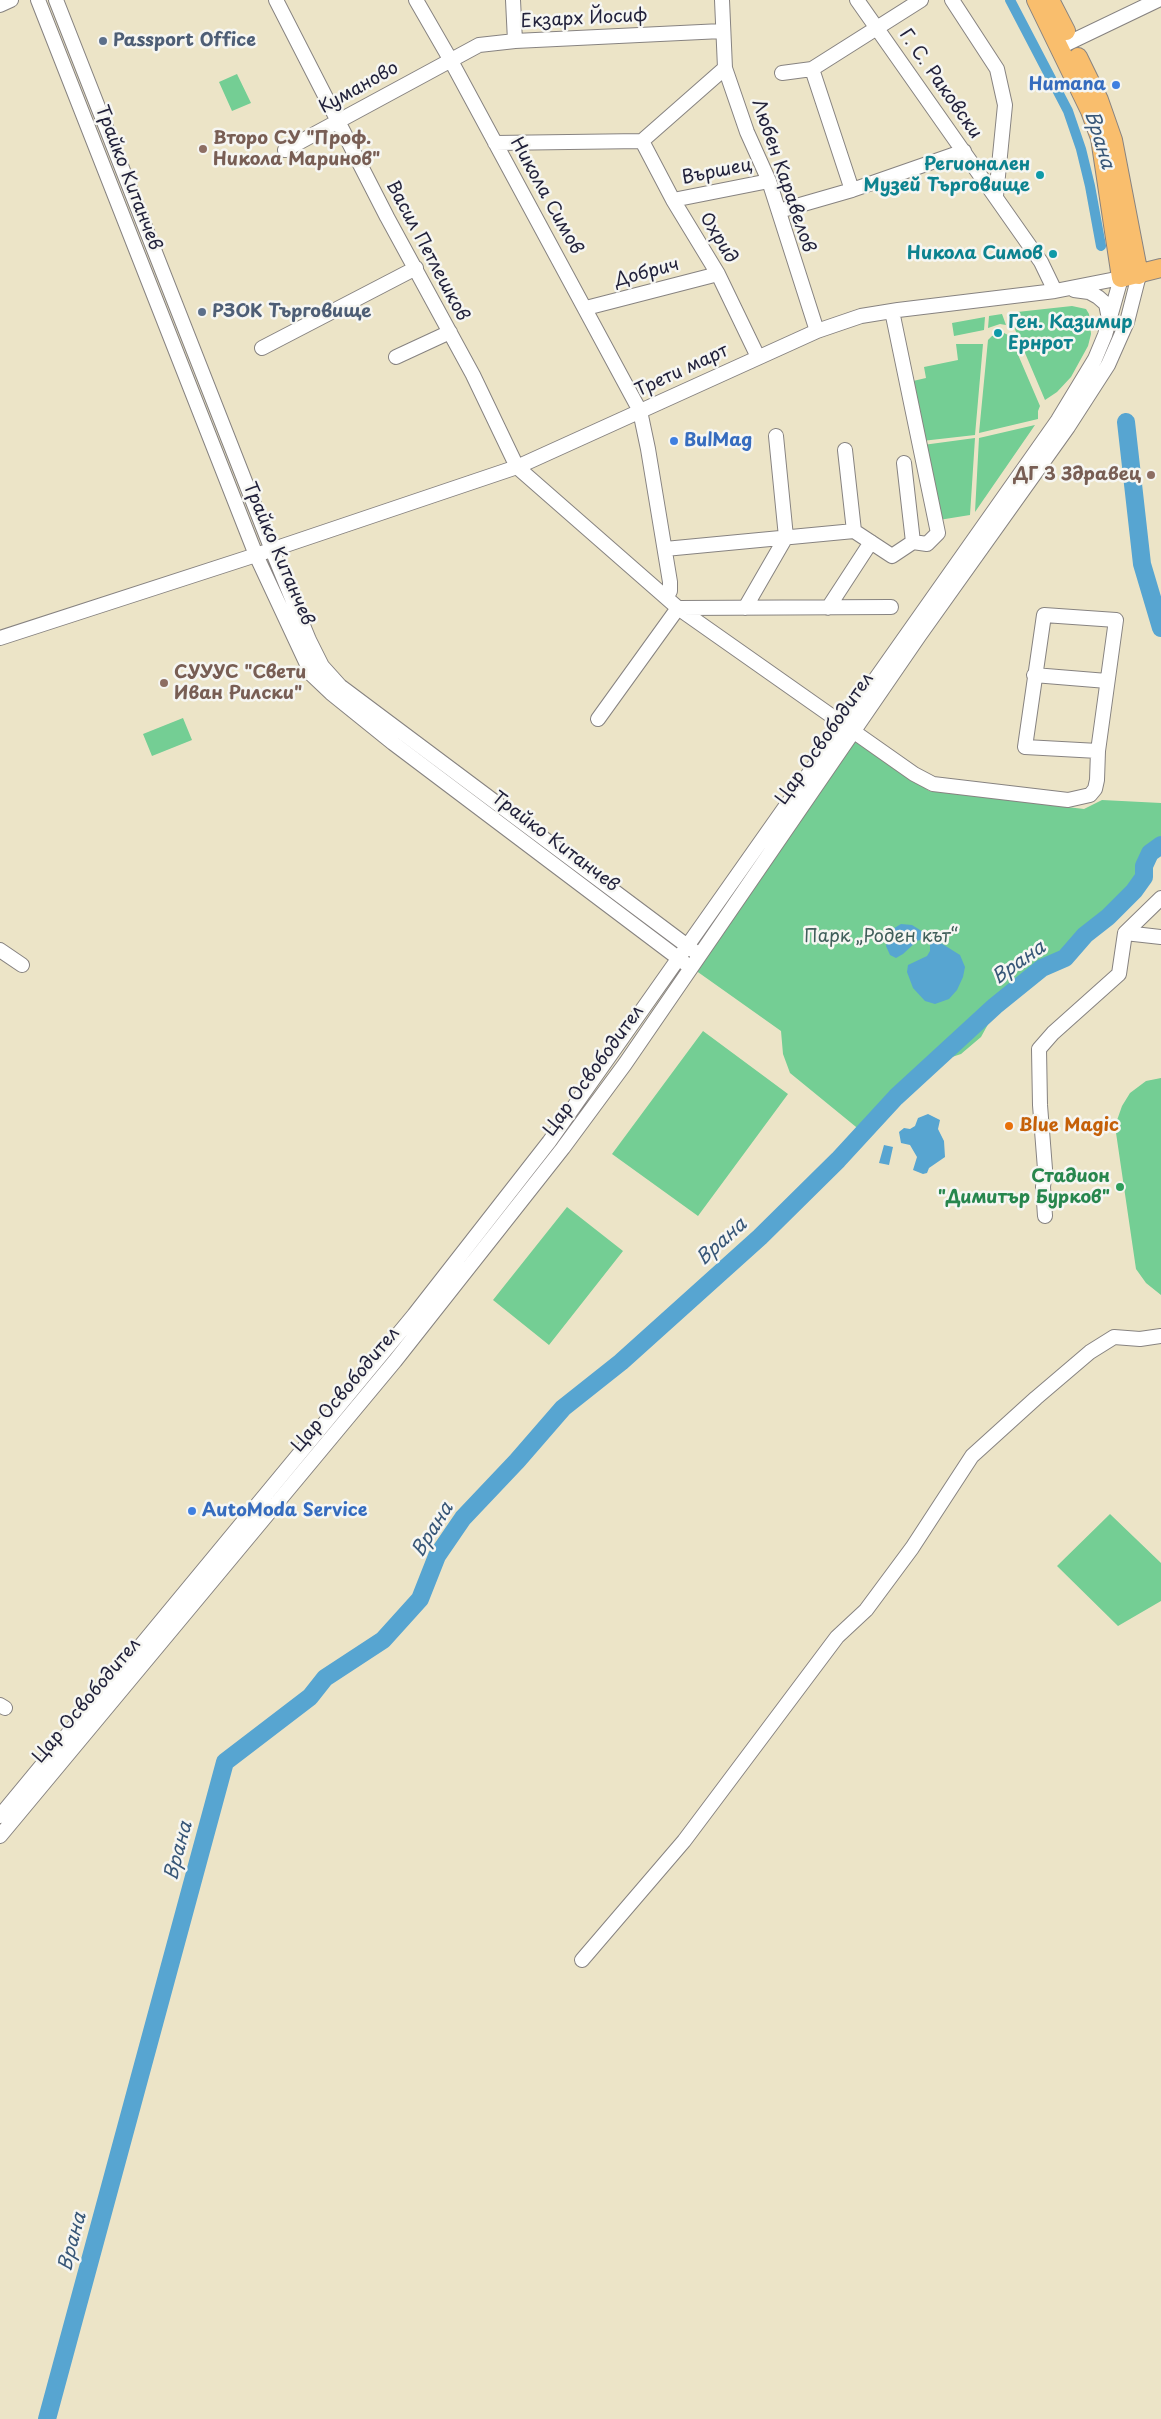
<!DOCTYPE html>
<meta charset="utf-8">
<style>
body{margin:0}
canvas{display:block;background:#ece4c7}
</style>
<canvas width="1161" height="2419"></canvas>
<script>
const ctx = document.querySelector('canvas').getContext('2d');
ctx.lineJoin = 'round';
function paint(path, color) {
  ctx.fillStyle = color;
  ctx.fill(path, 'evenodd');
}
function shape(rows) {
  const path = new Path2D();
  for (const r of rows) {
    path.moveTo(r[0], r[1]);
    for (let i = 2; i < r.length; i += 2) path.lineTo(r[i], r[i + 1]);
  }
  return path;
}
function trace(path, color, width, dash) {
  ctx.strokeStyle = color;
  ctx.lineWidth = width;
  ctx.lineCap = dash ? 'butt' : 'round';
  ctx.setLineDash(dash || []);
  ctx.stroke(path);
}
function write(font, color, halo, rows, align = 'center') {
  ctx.font = font + ' "Playpen Sans",sans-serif';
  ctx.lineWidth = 5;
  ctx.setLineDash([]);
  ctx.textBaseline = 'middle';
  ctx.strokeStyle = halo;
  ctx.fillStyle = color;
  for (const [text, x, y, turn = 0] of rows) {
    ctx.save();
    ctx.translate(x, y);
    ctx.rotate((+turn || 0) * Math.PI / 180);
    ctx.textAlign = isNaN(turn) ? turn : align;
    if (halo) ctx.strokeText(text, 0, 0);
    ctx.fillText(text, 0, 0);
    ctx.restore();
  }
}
paint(shape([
 [237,74,251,103,232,111,219,82],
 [1072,306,1086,309,1089,314,1091,334,1088,346,1071,377,1057,392,1045,400,1008,313],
 [1002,314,1006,325,1000,324,988,328,989,316],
 [985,317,984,330,954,336,952,323],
 [1004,333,1010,336,1040,406,1038,411,1038,419,979,433,988,340,992,336],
 [956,344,983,344,975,435,922,441,913,381,926,378,924,367,958,360],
 [1035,425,975,512,979,438],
 [975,438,970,515,939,520,923,445],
 [183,718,192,740,152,756,143,734],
 [855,735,929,791,1084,809,1102,800,1161,803,1161,846,1127,895,1102,924,1061,955,1022,977,992,1017,981,1037,961,1054,940,1061,861,1131,790,1073,783,1054,781,1031,695,970],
 [703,1031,788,1094,698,1216,612,1154],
 [1161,1078,1161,1295,1146,1283,1136,1269,1115,1126,1122,1106,1130,1093,1146,1081],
 [567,1207,623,1251,549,1345,493,1300],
 [1110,1514,1161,1563,1161,1601,1118,1626,1057,1566]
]), '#74ce94');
paint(shape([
 [901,924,912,925,960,955,965,967,963,977,957,990,949,999,935,1004,925,1001,913,988,907,972,908,965,927,956,930,951,930,943,923,939,917,941,903,954,896,958,890,955,886,946,891,930],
 [928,1114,940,1120,938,1129,944,1141,945,1157,929,1168,927,1173,923,1174,913,1170,917,1157,910,1145,901,1143,899,1132,904,1128,910,1129,915,1126,918,1118],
 [884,1145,893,1147,889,1165,879,1163]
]), '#57a5d1');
trace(shape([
 [1010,0,1068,111,1081,149,1090,186,1101,246]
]), '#57a5d1', 10);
trace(shape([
 [1126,422,1142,564,1161,628],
 [47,2419,225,1762,310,1697,325,1678,383,1640,420,1599,437,1556,463,1518,517,1461,563,1408,621,1362,760,1237,838,1160,896,1097,995,1006,1042,968,1065,958,1085,935,1108,917,1134,891,1144,877,1144,866,1150,853,1161,845]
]), '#57a5d1', 18);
const minor = shape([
 [38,0,256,555,312,675,331,693,393,743,686,964],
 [56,0,272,550,309,640,322,666,340,686,694,951],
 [276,0,387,217,473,375,517,467,678,608,914,774,933,784,1068,800,1090,795,1095,789,1097,780,1098,751,1116,620,1044,615,1025,747,1098,751],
 [416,0,450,59,640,411,648,449,670,582,670,591,666,597],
 [513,0,515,41],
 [722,0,725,68,747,132,769,181,817,331],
 [857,0,1041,262,1055,291],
 [952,0,997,69,1005,105,996,196],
 [0,5,11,0],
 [1060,47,1158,0],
 [812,69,852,190],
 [782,73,812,69,921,0],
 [642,141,673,200,718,274,758,357],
 [495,143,642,141,725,68],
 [285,150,479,45,515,41,722,31],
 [673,200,769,181],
 [779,211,852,190,964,151],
 [1074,290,1089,292,1098,297,1106,304,1109,319],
 [586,308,718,274],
 [262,348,416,268],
 [396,357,450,332],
 [845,450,854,531],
 [904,463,913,542],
 [665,549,854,531,892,556,913,542,927,544,938,533,892,311],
 [745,608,786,537,776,436],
 [828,608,871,542],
 [0,638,256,555,517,467,817,331,861,316,898,310,1055,291,1121,278,1105,335,1095,359,1058,420,549,1142,414,1315,0,1816],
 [1034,675,1107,681],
 [598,719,678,608,891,607],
 [1125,933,1161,937],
 [0,950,22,965],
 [1045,1216,1043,1187,1045,1169,1040,1105,1039,1049,1053,1033,1119,974,1125,933,1161,898],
 [0,1705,5,1708],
 [0,1836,395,1361,563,1148,625,1064,919,636,1068,427,1108,365,1127,322,1139,275],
 [582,1960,684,1841,837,1637,866,1610,912,1548,972,1456,1036,1398,1090,1352,1114,1337,1140,1339,1161,1336]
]);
const major = shape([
 [1036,0,1090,111,1100,138,1121,278,1161,268],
 [1050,0,1066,31],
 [1078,57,1099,100,1113,140,1139,275]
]);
trace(minor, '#878381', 16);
trace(major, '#878381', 20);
trace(minor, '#fff', 14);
trace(major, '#f9be6d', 18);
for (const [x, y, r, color] of [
 [103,41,5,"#5c6f8a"],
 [1116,85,5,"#3f7fe0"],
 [203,149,5,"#8d6e63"],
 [1040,175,5,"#0f9aa8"],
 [1053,254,5,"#0f9aa8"],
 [202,312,5,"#5c6f8a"],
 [998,333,5,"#0f9aa8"],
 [674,441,5,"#3f7fe0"],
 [1151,475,5,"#8d6e63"],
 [164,683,5,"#8d6e63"],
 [1009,1126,5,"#e8710a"],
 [1120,1187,5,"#2e9e5b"],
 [192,1511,5,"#3f7fe0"]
]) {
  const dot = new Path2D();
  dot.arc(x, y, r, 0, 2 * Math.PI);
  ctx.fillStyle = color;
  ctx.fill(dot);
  trace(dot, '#f6f6f2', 2);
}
write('18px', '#22223b', '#f6f6f2', [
 ["Екзарх Йосиф",584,19,-3],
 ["Г. С. Раковски",940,84,55],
 ["Куманово",359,88,-29],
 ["Вършец",717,172,-11],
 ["Любен Каравелов",783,176,71],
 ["Трайко Китанчев",128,178,69],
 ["Никола Симов",546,196,61],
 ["Охрид",718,238,59],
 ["Васил Петлешков",427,251,62],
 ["Добрич",647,273,-15],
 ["Трети март",682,371,-25],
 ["Трайко Китанчев",278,554,67],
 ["Цар Освободител",825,739,-55],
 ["Трайко Китанчев",555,842,37],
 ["Цар Освободител",594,1071,-54],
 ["Цар Освободител",346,1390,-50],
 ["Цар Освободител",87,1701,-50]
]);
write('bold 18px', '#4e5e75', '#f6f6f2', [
 ["Passport Office",113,41],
 ["РЗОК Търговище",212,312]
], 'left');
write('bold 18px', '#366cbe', '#f6f6f2', [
 ["Humana",1106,85,"right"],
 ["BulMag",684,441],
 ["AutoModa Service",202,1511]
], 'left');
write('bold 18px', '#785e54', '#f6f6f2', [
 ["Второ СУ \"Проф.",213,139],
 ["Никола Маринов\"",213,160],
 ["ДГ 3 Здравец",1141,475,"right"],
 ["СУУУС \"Свети",174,673],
 ["Иван Рилски\"",174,694]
], 'left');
write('bold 18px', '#0d838f', '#f6f6f2', [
 ["Регионален",1030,165],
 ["Музей Търговище",1030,186],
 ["Никола Симов",1043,254],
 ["Ген. Казимир",1008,323,"left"],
 ["Ернрот",1008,344,"left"]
], 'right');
write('18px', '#3f5e5a', '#f6f6f2', [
 ["Парк „Роден кът“",881,937]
]);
write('bold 18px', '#c56008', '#f6f6f2', [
 ["Blue Magic",1019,1126]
], 'left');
write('bold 18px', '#27864d', '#f6f6f2', [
 ["Стадион",1110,1177],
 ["\"Димитър Бурков\"",1110,1198]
], 'right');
write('italic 19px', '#375677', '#f6f6f2', [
 ["Врана",1099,140,73],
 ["Врана",1019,963,-35],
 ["Врана",722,1242,-42],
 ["Врана",433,1530,-58],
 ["Врана",179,1851,-75],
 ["Врана",73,2242,-75]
]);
</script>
